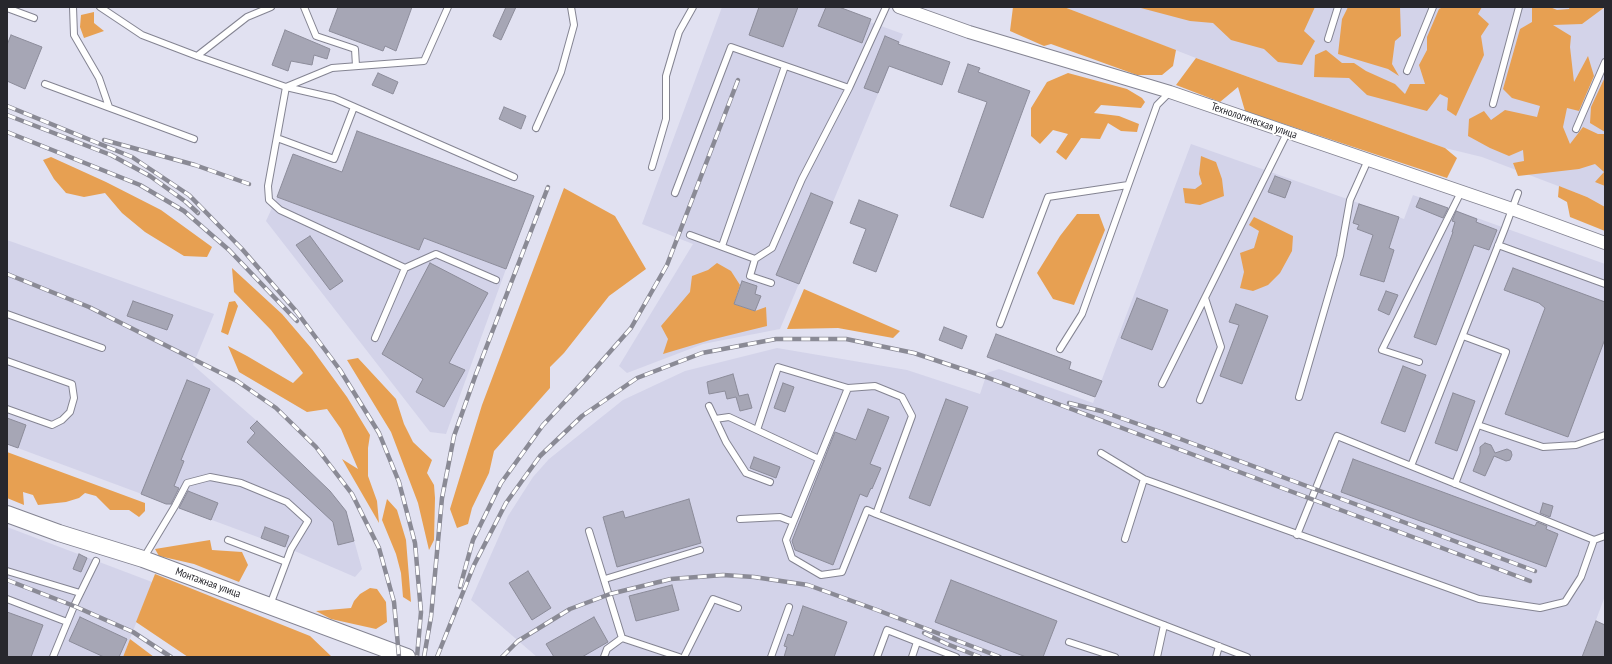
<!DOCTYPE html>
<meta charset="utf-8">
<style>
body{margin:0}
#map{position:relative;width:1612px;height:664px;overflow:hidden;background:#e1e1f1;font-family:"PT Sans Narrow",sans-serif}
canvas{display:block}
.frame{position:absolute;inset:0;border:8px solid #27272d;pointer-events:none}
</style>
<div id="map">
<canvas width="1612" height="664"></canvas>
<div class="frame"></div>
</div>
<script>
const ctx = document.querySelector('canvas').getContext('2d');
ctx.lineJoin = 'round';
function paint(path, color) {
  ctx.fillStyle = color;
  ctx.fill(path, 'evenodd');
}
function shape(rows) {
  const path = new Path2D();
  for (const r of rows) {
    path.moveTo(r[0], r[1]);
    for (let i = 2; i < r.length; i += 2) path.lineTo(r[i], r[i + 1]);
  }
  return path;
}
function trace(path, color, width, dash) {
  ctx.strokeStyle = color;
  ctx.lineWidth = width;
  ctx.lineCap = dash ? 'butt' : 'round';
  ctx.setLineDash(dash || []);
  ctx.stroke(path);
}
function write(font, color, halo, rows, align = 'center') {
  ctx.font = font + ' "PT Sans Narrow",sans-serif';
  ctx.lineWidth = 3.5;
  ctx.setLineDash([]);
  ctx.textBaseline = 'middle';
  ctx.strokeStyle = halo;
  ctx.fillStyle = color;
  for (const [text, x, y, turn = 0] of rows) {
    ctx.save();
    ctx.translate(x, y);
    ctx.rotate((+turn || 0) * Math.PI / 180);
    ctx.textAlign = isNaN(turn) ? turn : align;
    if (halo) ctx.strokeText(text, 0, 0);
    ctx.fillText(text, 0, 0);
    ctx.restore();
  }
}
paint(shape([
 [722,7,839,7,871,19,870,22,903,34,780,329,703,344,627,373,619,366,693,244,642,224],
 [1064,7,1605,7,1605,231,1587,197,1482,157,1445,148,1196,58],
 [1191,144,1404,219,1413,195,1605,264,1605,596,1582,657,537,657,471,600,508,516,533,477,549,459,623,400,685,371,777,348,907,370,980,394,987,373,999,369,1093,403],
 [277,197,419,250,424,238,506,269,446,434,430,432,266,221],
 [7,240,214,314,193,365,257,421,330,491,346,511,362,569,355,577,290,549,7,444],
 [7,527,152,582,123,657,7,657]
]), '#d3d3e9');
paint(shape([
 [1013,7,1064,7,1176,50,1173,66,1162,75,1137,75,1051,44,1044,46,1010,31],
 [1137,7,1315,7,1304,31,1315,41,1302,65,1278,62,1264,49,1231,40,1213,23,1190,21],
 [1348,7,1400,7,1401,36,1395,41,1392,64,1399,76,1388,69,1338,54,1342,19],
 [1443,7,1482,7,1478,14,1489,24,1481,36,1484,55,1456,116,1447,110,1448,98,1440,94,1427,111,1367,95,1349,78,1314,77,1315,55,1326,50,1342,63,1354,63,1366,71,1395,84,1405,94,1410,84,1425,84,1419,65,1427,50,1427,37,1439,9],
 [1532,7,1550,7,1557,10,1569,9,1570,7,1605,7,1582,24,1553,25,1571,36,1570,47,1574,82,1588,56,1594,76,1579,111,1567,108,1563,127,1570,144,1583,127,1598,134,1605,134,1605,186,1595,182,1604,172,1595,164,1579,169,1518,176,1513,163,1524,161,1523,150,1509,156,1490,148,1468,136,1469,119,1484,111,1491,120,1505,110,1537,117,1540,106,1512,98,1503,89,1520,29,1532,22],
 [94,12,94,23,104,31,84,38,80,27,81,15],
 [1196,58,1445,148,1457,158,1447,178,1245,111,1238,87,1220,102,1176,85],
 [1068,73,1127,89,1142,98,1145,102,1141,108,1101,105,1094,113,1119,116,1139,124,1137,132,1121,131,1108,123,1100,139,1081,138,1066,160,1056,152,1068,134,1053,130,1040,144,1031,136,1031,108,1047,82],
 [1605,77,1605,132,1590,123,1591,107],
 [1201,156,1216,162,1222,179,1224,196,1200,205,1185,203,1183,188,1195,189,1202,184,1199,174],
 [51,157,106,182,161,210,212,247,207,257,184,256,145,232,122,213,105,193,84,197,66,193,54,179,43,160],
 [1559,186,1587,197,1605,207,1605,231,1570,217,1567,202,1558,197],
 [564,188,615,216,646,269,609,296,564,353,550,367,550,388,494,451,489,473,472,508,468,524,457,528,450,509,482,405],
 [1077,214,1099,214,1105,230,1074,305,1053,299,1037,273,1060,236],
 [1254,217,1293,236,1292,251,1280,273,1268,285,1253,291,1240,288,1244,272,1240,253,1254,248,1259,231,1249,225],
 [717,263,731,271,740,285,734,304,755,311,766,307,767,326,710,340,663,354,668,339,661,326,690,292,692,276,708,270],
 [232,268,282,314,312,349,347,397,370,435,368,448,368,476,377,501,379,523,342,459,358,469,341,429,327,409,307,412,239,372,228,346,247,356,293,383,303,373,271,330,234,292],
 [804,289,900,331,893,338,838,328,787,329],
 [235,301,238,306,228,335,221,332,229,302],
 [358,358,396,399,404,424,413,442,432,460,427,473,434,485,435,498,434,540,429,550,418,503,391,432,347,360],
 [7,452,145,503,145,511,139,517,129,510,110,510,96,496,85,493,79,498,66,502,38,505,33,495,23,492,24,505,7,498],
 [387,499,397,510,406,540,411,602,403,597,401,573,396,554,382,520],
 [210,540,212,550,242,552,248,565,239,582,194,564,159,556,155,549],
 [155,574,310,636,332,657,188,657,136,622],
 [370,588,377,589,386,602,387,622,376,629,331,619,316,611,351,608,354,601,360,594],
 [130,639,154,657,123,657]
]), '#e7a052');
const building = shape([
 [338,7,412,7,396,51,385,46,383,51,329,31,338,7],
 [506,7,516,7,501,40,493,36,506,7],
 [759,7,798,7,783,47,749,35,759,7],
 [826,7,839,7,871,19,862,43,818,26,826,7],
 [285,30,330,49,327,59,314,55,312,65,291,61,288,71,272,65,285,30],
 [11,35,42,47,25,89,7,81,7,45,11,35],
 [885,36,899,42,898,44,950,62,942,85,889,66,878,93,864,88,885,36],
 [968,64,980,68,978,72,1030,91,983,218,950,206,987,102,958,92,968,64],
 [378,73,398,82,393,94,372,85,378,73],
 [504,107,526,116,521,129,499,119,504,107],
 [357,131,534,196,506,269,424,238,419,250,277,197,293,154,342,172,357,131],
 [1275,176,1291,182,1285,198,1268,192,1275,176],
 [811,193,833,202,799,284,776,275,811,193],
 [1420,198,1448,208,1443,218,1416,207,1420,198],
 [859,200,898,215,876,272,853,263,866,229,850,223,859,200],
 [1359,204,1399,217,1389,248,1394,250,1384,282,1360,275,1373,235,1357,229,1359,225,1353,223,1359,204],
 [1456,211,1477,219,1476,222,1497,230,1489,250,1474,245,1436,345,1414,337,1453,232,1452,232,1455,222,1452,221,1456,211],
 [310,236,343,281,330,290,296,245,310,236],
 [430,263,488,293,449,363,465,370,444,407,416,392,423,379,382,354,430,263],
 [1513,268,1605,302,1605,339,1568,437,1505,414,1545,308,1539,303,1504,290,1513,268],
 [742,281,757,286,755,294,761,296,755,311,734,304,742,281],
 [1386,291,1398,295,1389,315,1378,310,1386,291],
 [1137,298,1168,310,1152,350,1121,338,1137,298],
 [133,301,173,315,167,330,127,316,133,301],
 [1236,304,1268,316,1242,384,1220,376,1239,325,1229,322,1236,304],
 [944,327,967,336,962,349,939,340,944,327],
 [996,334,1071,362,1069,369,1102,381,1095,397,987,357,996,334],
 [1403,366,1426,375,1405,432,1381,423,1403,366],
 [733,374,739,396,748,394,752,408,740,411,736,397,727,399,725,391,709,394,707,382,733,374],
 [187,380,210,389,181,460,184,461,174,486,179,488,171,504,166,504,141,494,187,380],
 [783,383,794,387,785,412,774,408,783,383],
 [1453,393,1475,401,1457,451,1435,443,1453,393],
 [946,399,968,407,930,506,909,498,946,399],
 [868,409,889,417,870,464,881,468,872,489,871,488,867,497,860,494,833,565,795,550,792,541,835,432,856,440,868,409],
 [7,418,26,425,18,448,7,444,7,418],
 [257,421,330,491,346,511,354,541,338,545,333,522,247,442,255,433,250,428,257,421],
 [1485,443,1491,445,1495,453,1507,449,1511,451,1512,455,1510,460,1506,461,1494,456,1485,476,1473,471,1480,453,1480,447,1485,443],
 [754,457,780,467,776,478,750,468,754,457],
 [1353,459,1535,526,1537,522,1547,526,1546,529,1558,534,1546,567,1341,492,1353,459],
 [188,491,218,503,211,520,179,508,188,491],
 [689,499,701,543,617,567,603,517,623,511,625,518,689,499],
 [1543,503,1553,506,1550,517,1540,513,1543,503],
 [265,527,289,536,285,547,261,538,265,527],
 [79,554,87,558,81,572,73,569,79,554],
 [528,571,551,608,532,620,509,583,528,571],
 [951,580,1057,621,1043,657,1026,657,935,622,951,580],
 [672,585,679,610,636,621,629,596,672,585],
 [803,606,847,622,834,657,784,657,787,647,784,646,788,634,793,636,803,606],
 [7,612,43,625,31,657,7,657,7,612],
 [80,617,127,639,119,657,104,657,69,641,80,617],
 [594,617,608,642,582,657,554,657,546,644,594,617],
 [1596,621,1605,625,1605,657,1582,657,1596,621]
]);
paint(building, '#a6a6b5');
trace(building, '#8c8c9a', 1);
const service = shape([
 [73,7,74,35,99,78,109,107],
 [100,7,142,35,197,56,286,87,332,68,424,61,448,7],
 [304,7,316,36,355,49,356,66],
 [7,8,34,18],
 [1328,39,1338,7],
 [197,56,247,17,271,7],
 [1407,71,1433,7],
 [45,84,194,139],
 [1493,104,1519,7],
 [536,128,561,72,574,25,571,7],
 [1576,129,1605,62],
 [277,138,334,159,354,107],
 [652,167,666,119,666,76,679,32,693,7],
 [675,193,731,47,849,88],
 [690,235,755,259,772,248,802,179,849,88,886,7],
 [1498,245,1605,284],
 [722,246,785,66],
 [755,259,750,276,771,283],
 [405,268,436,254,496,280],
 [7,314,102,348],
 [1000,324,1048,197,1128,185],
 [375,338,405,268,280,210,269,200,268,186,286,87,334,98,514,177],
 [1060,349,1082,314,1157,105,1170,92],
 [7,361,72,384,74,398,70,412,62,420,52,425,7,409],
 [1419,362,1382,350,1461,192],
 [1162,384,1287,133],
 [1299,397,1340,256,1350,200,1368,160],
 [1200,400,1221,347,1205,298],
 [709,406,726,442,746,473,770,482],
 [715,419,729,417,819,459],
 [1478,425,1543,447,1576,445,1605,435],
 [757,430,778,367,848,388],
 [1101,453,1144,479,1479,599,1540,608,1565,602,1581,577,1594,540],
 [1411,466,1505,228,1518,193],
 [1455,484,1506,352,1463,336],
 [876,514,912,416,902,397,875,386,848,388,786,540,792,558,821,575,842,572,867,510,876,514,1247,657],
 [740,519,780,517,793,522],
 [589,531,622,638],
 [1297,535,1337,436,1594,540,1605,536],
 [1125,539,1144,479],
 [228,540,286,562],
 [143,559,175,506,187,483,210,477,241,483,287,502,308,521,291,549,270,605],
 [7,571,80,593],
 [605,579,700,550],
 [7,599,67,622],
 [622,638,679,657],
 [1069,642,1115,657],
 [53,657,74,606,96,561],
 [604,657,607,649,622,638],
 [684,657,713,599,738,608],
 [771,657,789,607],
 [877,657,887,630,956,657],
 [912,657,917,642],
 [1157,657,1164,625],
 [1216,657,1219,646]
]);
const minor = shape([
 [899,7,969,32,1170,92,1512,209,1605,243]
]);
const tertiary = shape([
 [7,514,59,533,143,559,407,657]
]);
trace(service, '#848492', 8);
trace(minor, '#848492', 14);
trace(tertiary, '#848492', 18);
trace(service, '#fff', 6);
trace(minor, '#fff', 12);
trace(tertiary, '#fff', 16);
const rail = shape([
 [7,106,132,157,189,195,242,249,296,311,340,370,379,433,399,482,415,543,421,612,417,657],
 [7,115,111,155,150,176,186,202,198,213],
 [7,132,140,185,184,211,229,250,297,321],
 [104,140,195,165,249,184],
 [7,274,89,307,237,381,276,408,316,447,352,494,379,548,394,602,399,657],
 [1069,403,1101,411,1175,437,1535,571],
 [7,580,74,606,133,632,171,657],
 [460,587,473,540,501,483,543,425,586,379,631,328,667,265,738,80],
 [924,633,947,644,980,657],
 [424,657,431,617,442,498,454,436,476,374,548,187],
 [437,657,474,565,506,503,540,456,582,416,637,378,702,353,776,339,846,339,914,353,986,377,1530,581],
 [502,657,518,641,570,609,610,594,671,579,723,575,754,577,808,585,877,610,1000,657]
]);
trace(rail, '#8a8a95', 4.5);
trace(rail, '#fff', 3, [9]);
write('11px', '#27272d', '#fff', [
 ["Технологическая улица",1254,121,19],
 ["Монтажная улица",208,583,20]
]);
</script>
